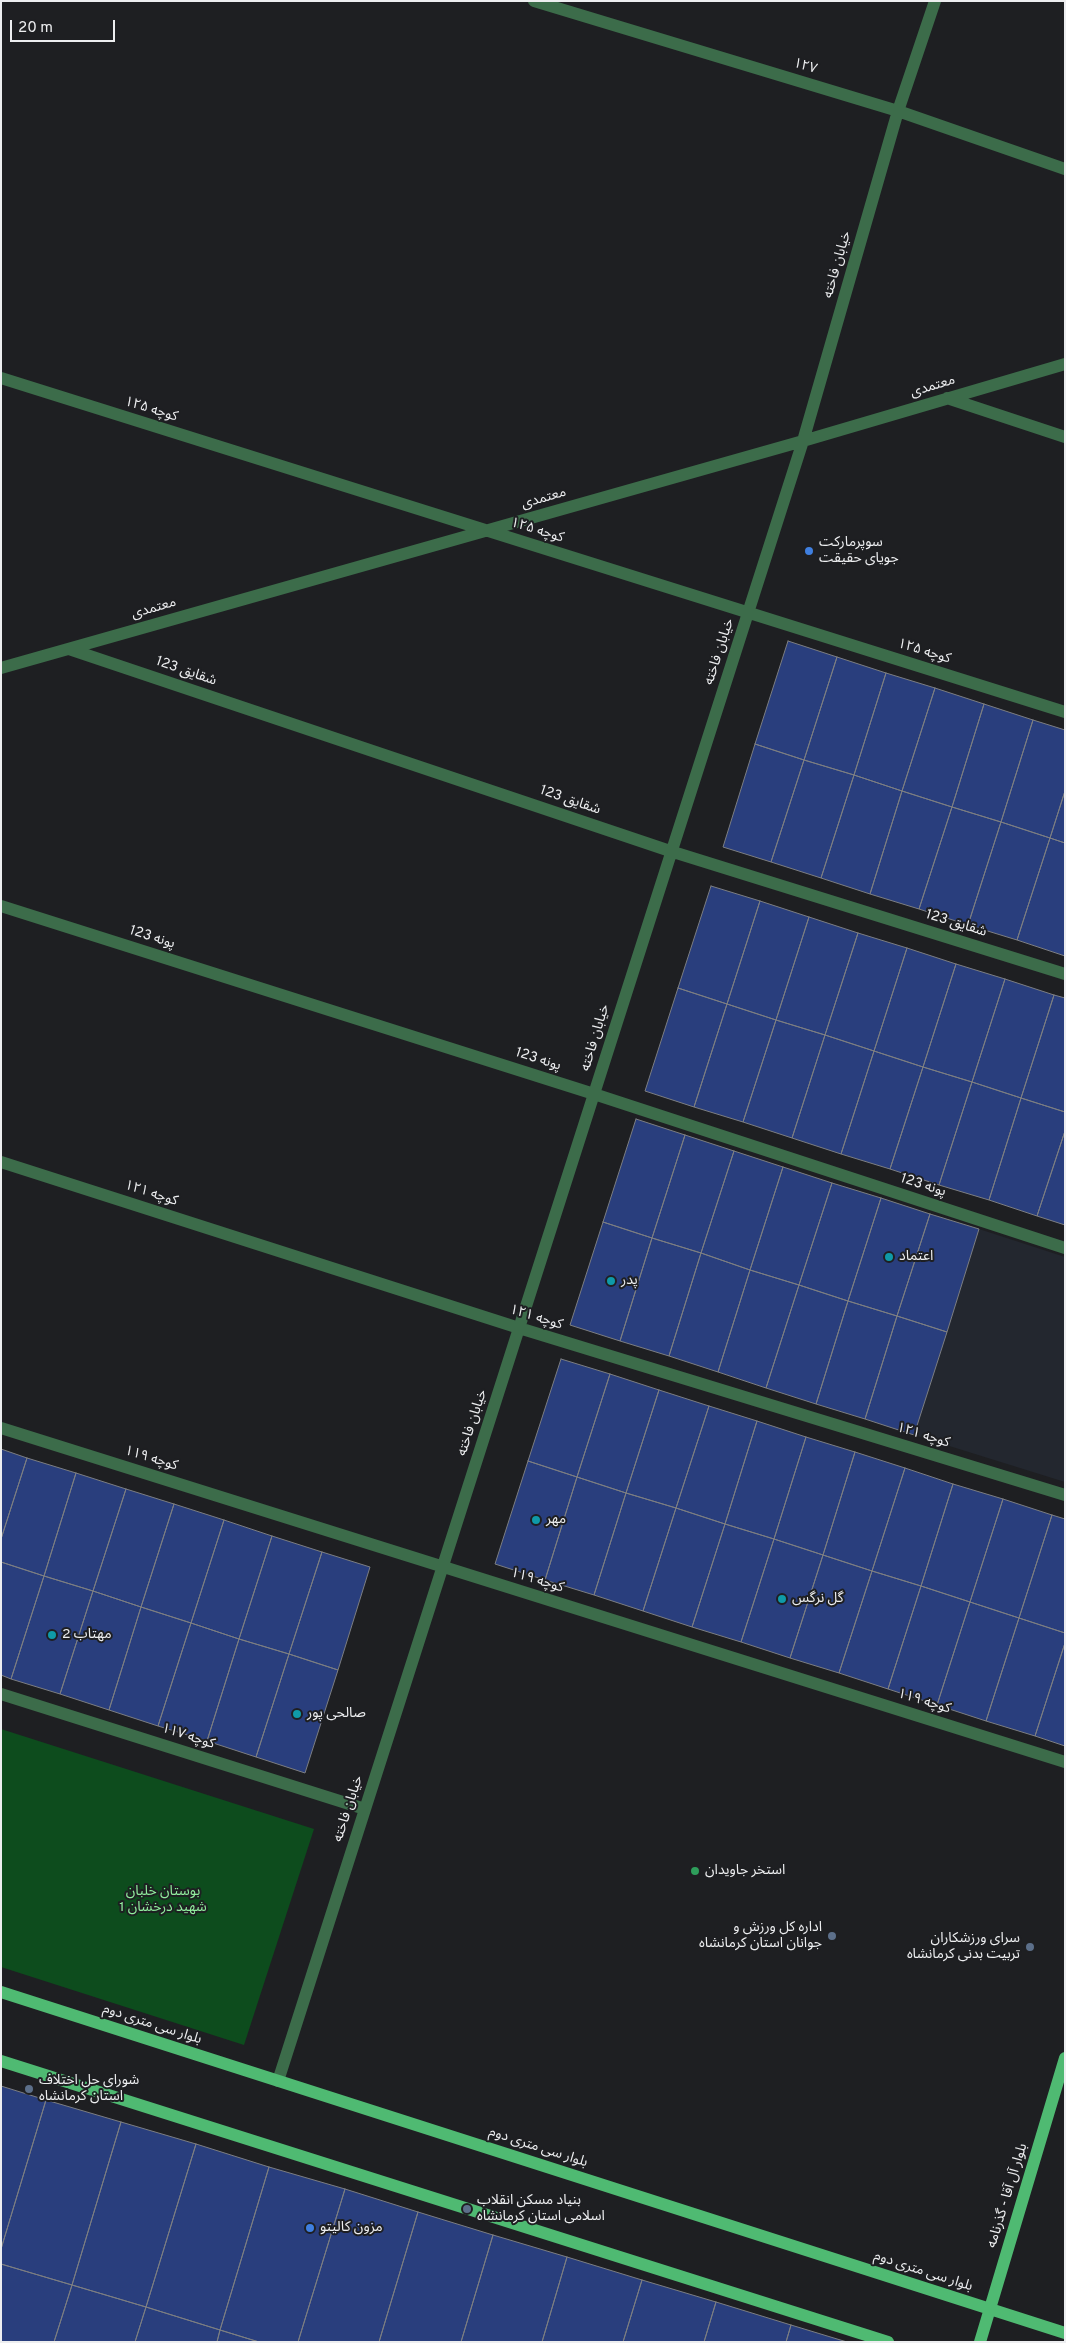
<!DOCTYPE html>
<meta charset="utf-8">
<style>
body{margin:0}
#map{position:relative;width:1066px;height:2343px;overflow:hidden;background:#1e1f22;font-family:Overpass,sans-serif}
canvas{display:block}
.frame{position:absolute;inset:0;border:2px solid #edeef0;pointer-events:none}
.scale{position:absolute;left:10px;top:20px;width:105px;height:22px;box-sizing:border-box;border:2px solid #edeef0;border-top:0;padding-left:6px;font-size:15px;line-height:18px;white-space:nowrap;color:#edeef0;-webkit-text-stroke:4px #1e1f22;paint-order:stroke}
</style>
<div id="map">
<canvas width="1066" height="2343"></canvas>
<div class="frame"></div>
<div class="scale">20 m</div>
</div>
<script>
const ctx = document.querySelector('canvas').getContext('2d');
ctx.lineJoin = 'round';
function paint(path, color) {
  ctx.fillStyle = color;
  ctx.fill(path, 'evenodd');
}
function shape(rows) {
  const path = new Path2D();
  for (const r of rows) {
    path.moveTo(r[0], r[1]);
    for (let i = 2; i < r.length; i += 2) path.lineTo(r[i], r[i + 1]);
  }
  return path;
}
function trace(path, color, width, dash) {
  ctx.strokeStyle = color;
  ctx.lineWidth = width;
  ctx.lineCap = dash ? 'butt' : 'round';
  ctx.setLineDash(dash || []);
  ctx.stroke(path);
}
function write(font, color, halo, rows, align = 'center') {
  ctx.font = font + ' Overpass,"Noto Sans Arabic",sans-serif';
  ctx.lineWidth = 4;
  ctx.setLineDash([]);
  ctx.textBaseline = 'middle';
  ctx.strokeStyle = halo;
  ctx.fillStyle = color;
  for (const [text, x, y, turn = 0] of rows) {
    ctx.save();
    ctx.translate(x, y);
    ctx.rotate((+turn || 0) * Math.PI / 180);
    ctx.textAlign = isNaN(turn) ? turn : align;
    if (halo) ctx.strokeText(text, 0, 0);
    ctx.fillText(text, 0, 0);
    ctx.restore();
  }
}
paint(shape([
 [979,1229,1065,1257,1065,1482,914,1435]
]), '#23272f');
paint(shape([
 [1,1729,314,1829,244,2045,1,1967]
]), '#0d4c1d');
const building = shape([
 [788,641,837,657,804,760,755,744,788,641],
 [837,657,886,673,854,775,804,760,837,657],
 [886,673,935,688,902,791,854,775,886,673],
 [935,688,984,704,952,807,902,791,935,688],
 [984,704,1033,720,1001,822,952,807,984,704],
 [1033,720,1065,730,1065,791,1050,838,1001,822,1033,720],
 [755,744,804,760,771,862,723,847,755,744],
 [804,760,854,775,821,878,771,862,804,760],
 [854,775,902,791,870,894,821,878,854,775],
 [902,791,952,807,919,909,870,894,902,791],
 [1065,791,1065,843,1050,838,1065,791],
 [952,807,1001,822,968,925,919,909,952,807],
 [1001,822,1050,838,1017,940,968,925,1001,822],
 [1050,838,1065,843,1065,956,1017,940,1050,838],
 [711,886,760,901,727,1004,678,988,711,886],
 [760,901,809,917,776,1020,727,1004,760,901],
 [809,917,858,933,825,1035,776,1020,809,917],
 [858,933,907,948,874,1051,825,1035,858,933],
 [907,948,956,964,923,1067,874,1051,907,948],
 [956,964,1005,979,972,1082,923,1067,956,964],
 [1005,979,1054,995,1021,1098,972,1082,1005,979],
 [678,988,727,1004,694,1107,645,1091,678,988],
 [1054,995,1065,998,1065,1112,1021,1098,1054,995],
 [727,1004,776,1020,743,1122,694,1107,727,1004],
 [776,1020,825,1035,792,1138,743,1122,776,1020],
 [825,1035,874,1051,841,1154,792,1138,825,1035],
 [874,1051,923,1067,890,1169,841,1154,874,1051],
 [923,1067,972,1082,939,1185,890,1169,923,1067],
 [972,1082,1021,1098,989,1200,939,1185,972,1082],
 [1021,1098,1065,1112,1065,1131,1037,1216,989,1200,1021,1098],
 [636,1119,685,1135,652,1238,603,1222,636,1119],
 [1065,1131,1065,1225,1037,1216,1065,1131],
 [685,1135,734,1151,701,1253,652,1238,685,1135],
 [734,1151,783,1167,750,1270,701,1253,734,1151],
 [783,1167,832,1183,799,1285,750,1270,783,1167],
 [832,1183,881,1198,848,1301,799,1285,832,1183],
 [881,1198,930,1214,897,1316,848,1301,881,1198],
 [930,1214,979,1229,947,1332,897,1316,930,1214],
 [603,1222,652,1238,620,1341,570,1325,603,1222],
 [652,1238,701,1253,669,1356,620,1341,652,1238],
 [701,1253,750,1270,718,1372,669,1356,701,1253],
 [750,1270,799,1285,766,1388,718,1372,750,1270],
 [799,1285,848,1301,816,1404,766,1388,799,1285],
 [848,1301,897,1316,865,1419,816,1404,848,1301],
 [897,1316,947,1332,914,1435,865,1419,897,1316],
 [561,1359,610,1374,577,1477,528,1461,561,1359],
 [610,1374,659,1390,626,1493,577,1477,610,1374],
 [659,1390,709,1406,676,1508,626,1493,659,1390],
 [709,1406,757,1421,725,1524,676,1508,709,1406],
 [757,1421,806,1437,774,1539,725,1524,757,1421],
 [806,1437,855,1452,823,1555,774,1539,806,1437],
 [1,1449,27,1458,1,1539,1,1449],
 [855,1452,905,1468,872,1571,823,1555,855,1452],
 [27,1458,76,1473,44,1576,1,1562,1,1539,27,1458],
 [528,1461,577,1477,545,1580,495,1564,528,1461],
 [905,1468,953,1484,921,1586,872,1571,905,1468],
 [76,1473,126,1489,93,1591,44,1576,76,1473],
 [577,1477,626,1493,594,1595,545,1580,577,1477],
 [953,1484,1003,1499,970,1602,921,1586,953,1484],
 [126,1489,174,1504,141,1607,93,1591,126,1489],
 [626,1493,676,1508,643,1611,594,1595,626,1493],
 [1003,1499,1052,1515,1019,1618,970,1602,1003,1499],
 [174,1504,224,1520,191,1623,141,1607,174,1504],
 [676,1508,725,1524,692,1627,643,1611,676,1508],
 [1052,1515,1065,1519,1065,1633,1019,1618,1052,1515],
 [224,1520,272,1536,239,1639,191,1623,224,1520],
 [725,1524,774,1539,741,1642,692,1627,725,1524],
 [272,1536,322,1552,289,1654,239,1639,272,1536],
 [774,1539,823,1555,790,1658,741,1642,774,1539],
 [322,1552,370,1567,338,1670,289,1654,322,1552],
 [823,1555,872,1571,839,1673,790,1658,823,1555],
 [1,1562,44,1576,11,1679,1,1675,1,1562],
 [872,1571,921,1586,888,1689,839,1673,872,1571],
 [44,1576,93,1591,60,1694,11,1679,44,1576],
 [921,1586,970,1602,937,1705,888,1689,921,1586],
 [93,1591,141,1607,109,1710,60,1694,93,1591],
 [970,1602,1019,1618,986,1721,937,1705,970,1602],
 [141,1607,191,1623,158,1726,109,1710,141,1607],
 [1019,1618,1065,1633,1065,1643,1035,1736,986,1721,1019,1618],
 [191,1623,239,1639,207,1741,158,1726,191,1623],
 [239,1639,289,1654,256,1757,207,1741,239,1639],
 [1065,1643,1065,1746,1035,1736,1065,1643],
 [289,1654,338,1670,305,1773,256,1757,289,1654],
 [1,2086,46,2100,1,2249,1,2086],
 [46,2100,121,2122,72,2285,1,2264,1,2249,46,2100],
 [121,2122,196,2144,146,2307,72,2285,121,2122],
 [196,2144,269,2167,220,2330,146,2307,196,2144],
 [269,2167,345,2189,298,2342,259,2342,220,2330,269,2167],
 [345,2189,418,2212,379,2342,298,2342,345,2189],
 [418,2212,493,2235,461,2342,379,2342,418,2212],
 [493,2235,567,2257,542,2342,461,2342,493,2235],
 [567,2257,642,2280,623,2342,542,2342,567,2257],
 [1,2264,72,2285,54,2342,1,2342,1,2264],
 [642,2280,716,2302,704,2342,623,2342,642,2280],
 [72,2285,146,2307,135,2342,54,2342,72,2285],
 [716,2302,791,2325,786,2342,704,2342,716,2302],
 [146,2307,220,2330,217,2342,135,2342,146,2307],
 [791,2325,847,2342,786,2342,791,2325],
 [220,2330,259,2342,217,2342,220,2330]
]);
paint(building, '#293e7d');
trace(building, '#7c7e82', 1);
trace(shape([
 [534,1,898,111,1065,169],
 [1,378,1065,712],
 [947,398,1065,437],
 [69,649,670,851,1065,974],
 [1,668,803,441,1065,364],
 [1,906,594,1094,1065,1248],
 [1,1162,519,1328,1065,1495],
 [1,1428,1065,1762],
 [1,1694,365,1809],
 [278,2081,803,441,898,111,935,1]
]), '#3c6c4a', 12);
trace(shape([
 [1,1992,1065,2333],
 [1,2061,888,2342],
 [980,2342,1065,2058]
]), '#4fba72', 12);
for (const [x, y, r, color] of [
 [809,551,5,"#3f7fe0"],
 [889,1257,5,"#0f9aa8"],
 [611,1281,5,"#0f9aa8"],
 [536,1520,5,"#0f9aa8"],
 [782,1599,5,"#0f9aa8"],
 [52,1635,5,"#0f9aa8"],
 [297,1714,5,"#0f9aa8"],
 [695,1871,5,"#2e9e5b"],
 [832,1936,5,"#5c6f8a"],
 [1030,1947,5,"#5c6f8a"],
 [29,2089,5,"#5c6f8a"],
 [467,2209,5,"#5c6f8a"],
 [310,2228,5,"#3f7fe0"]
]) {
  const dot = new Path2D();
  dot.arc(x, y, r, 0, 2 * Math.PI);
  ctx.fillStyle = color;
  ctx.fill(dot);
  trace(dot, '#1e1f22', 2);
}
write('14px', '#edeef0', '#1e1f22', [
 ["۱۲۷",805,67,17],
 ["خیابان فاخته",838,265,-74],
 ["معتمدی",933,387,-17],
 ["کوچه ۱۲۵",151,410,17],
 ["معتمدی",544,499,-16],
 ["کوچه ۱۲۵",537,531,17],
 ["معتمدی",154,609,-16],
 ["خیابان فاخته",720,652,-72],
 ["کوچه ۱۲۵",924,652,17],
 ["123 شقایق",186,672,19],
 ["123 شقایق",570,801,19],
 ["123 شقایق",956,924,17],
 ["123 پونه",152,938,18],
 ["خیابان فاخته",596,1038,-73],
 ["123 پونه",538,1060,18],
 ["123 پونه",923,1186,18],
 ["کوچه ۱۲۱",151,1194,18],
 ["کوچه ۱۲۱",536,1318,17],
 ["خیابان فاخته",473,1423,-72],
 ["کوچه ۱۲۱",923,1436,17],
 ["کوچه ۱۱۹",151,1459,17],
 ["کوچه ۱۱۹",537,1581,17],
 ["کوچه ۱۱۹",924,1702,17],
 ["کوچه ۱۱۷",188,1737,18],
 ["خیابان فاخته",349,1809,-72],
 ["بلوار سی متری دوم",152,2025,18],
 ["بلوار سی متری دوم",538,2148,18],
 ["بلوار آل آقا - گذرنامه",1008,2196,-73],
 ["بلوار سی متری دوم",923,2272,18]
]);
write('14px', '#edeef0', '#1e1f22', [
 ["سوپرمارکت",819,543],
 ["جویای حقیقت",819,559],
 ["اعتماد",899,1257],
 ["پدر",621,1281],
 ["مهر",546,1520],
 ["گل نرگس",792,1599],
 ["مهتاب 2",62,1635],
 ["صالحی پور",307,1714],
 ["استخر جاویدان",705,1871],
 ["اداره کل ورزش و",822,1928,"right"],
 ["جوانان استان کرمانشاه",822,1944,"right"],
 ["سرای ورزشکاران",1020,1939,"right"],
 ["تربیت بدنی کرمانشاه",1020,1955,"right"],
 ["شورای حل اختلاف",39,2081],
 ["استان کرمانشاه",39,2097],
 ["بنیاد مسکن انقلاب",477,2201],
 ["اسلامی استان کرمانشاه",477,2217],
 ["مزون کالیتو",320,2228]
], 'left');
write('14px', '#91ed9e', '#1e1f22', [
 ["بوستان خلبان",163,1892],
 ["شهید درخشان 1",163,1908]
]);
</script>
